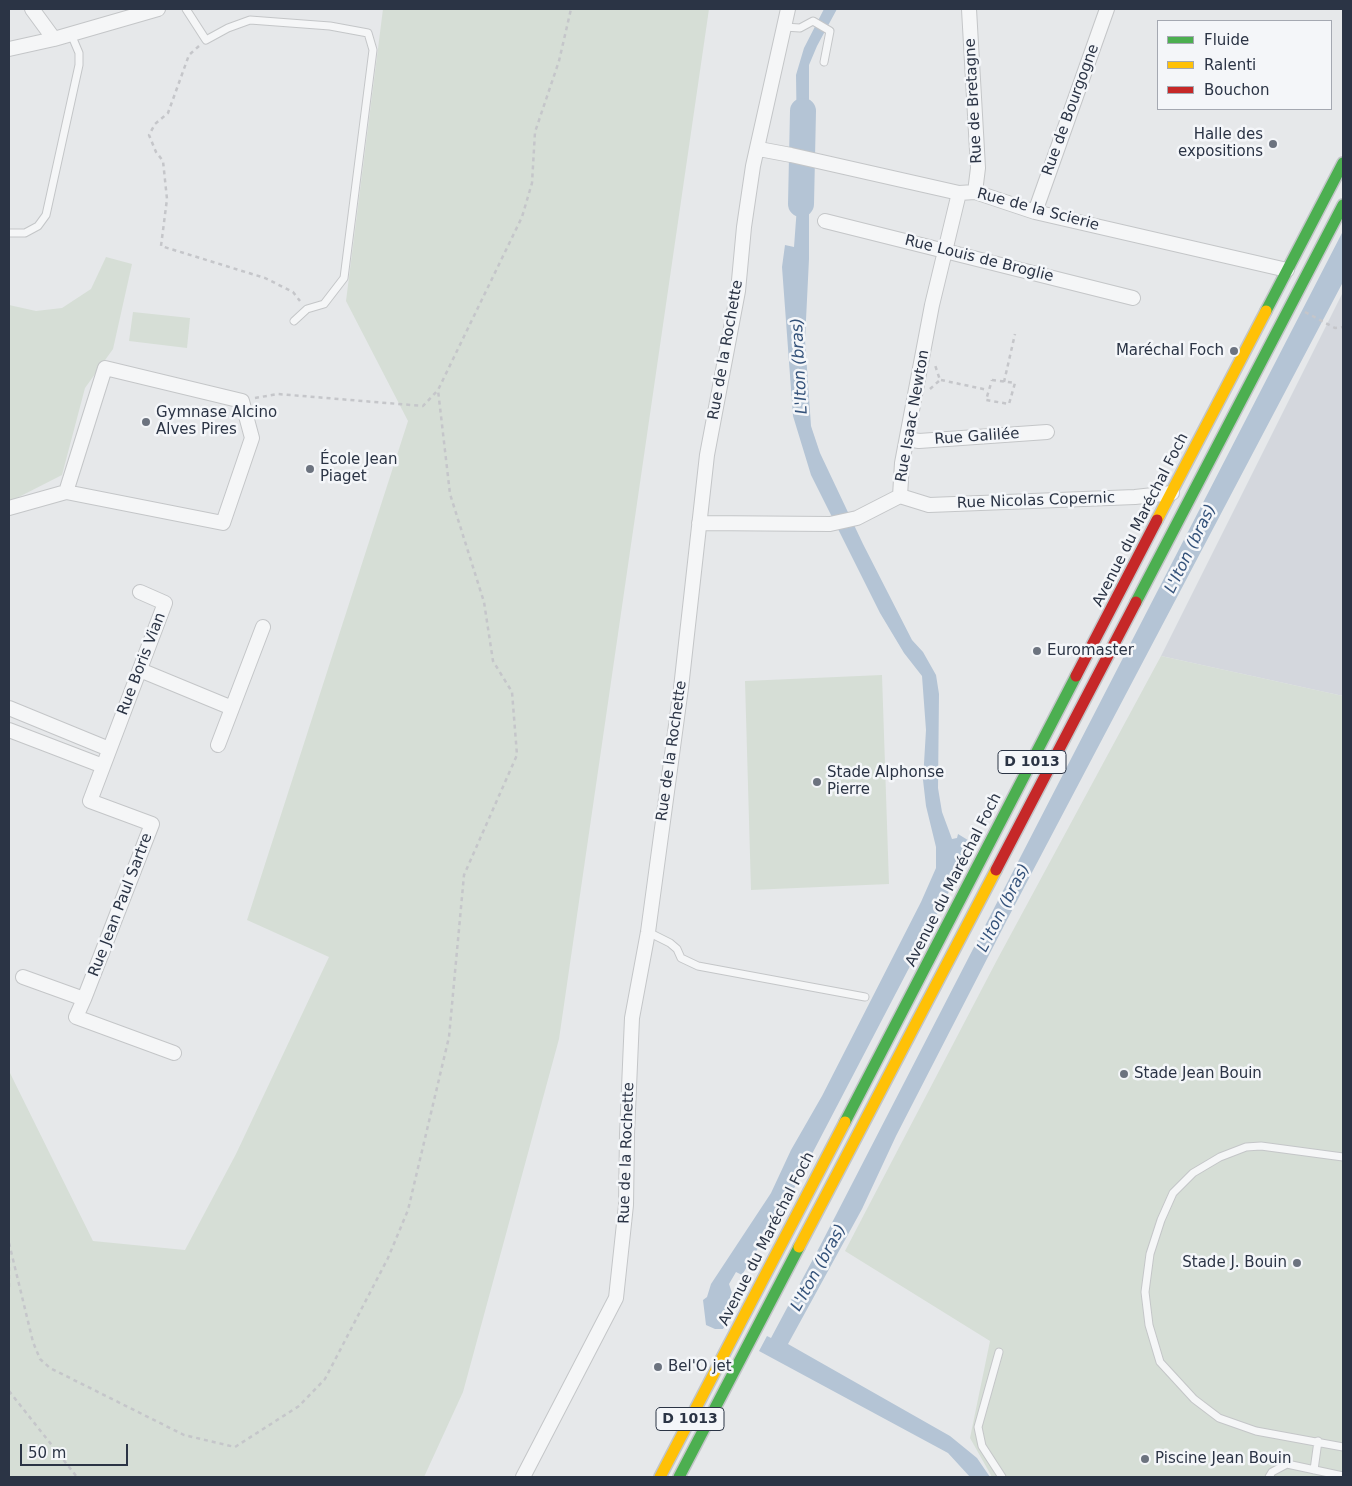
<!DOCTYPE html>
<meta charset="utf-8">
<style>
body{margin:0}
#map{position:relative;width:1352px;height:1486px;overflow:hidden;background:#e6e8ea;font-family:"DejaVu Sans",sans-serif}
canvas{display:block}
.frame{position:absolute;inset:0;border:10px solid #2b3445;pointer-events:none}
.legend{position:absolute;left:1157px;top:20px;width:175px;height:90px;box-sizing:border-box;background:#f4f6f9;border:1px solid #a4a8b1;margin:0;padding:6px 9px;list-style:none;font-size:15px;color:#2b3445}
.legend li{display:flex;align-items:center;gap:10px;height:25px}
.legend b{width:25px;border:1px solid #a4a8b1}
.scale{position:absolute;left:20px;top:1444px;width:108px;height:22px;box-sizing:border-box;border:2px solid #2b3445;border-top:0;padding-left:6px;font-size:15px;line-height:18px;white-space:nowrap;color:#2b3445;-webkit-text-stroke:4px #f4f6f9;paint-order:stroke}
</style>
<div id="map">
<canvas width="1352" height="1486"></canvas>
<div class="frame"></div>
<ul class="legend">
<li><b style="height:6px;background:#4caf50"></b>Fluide</li>
<li><b style="height:6px;background:#ffc107"></b>Ralenti</li>
<li><b style="height:6px;background:#c62828"></b>Bouchon</li>
</ul>
<div class="scale">50 m</div>
</div>
<script>
const ctx = document.querySelector('canvas').getContext('2d');
ctx.lineJoin = 'round';
function paint(path, color) {
  ctx.fillStyle = color;
  ctx.fill(path, 'evenodd');
}
function shape(rows) {
  const path = new Path2D();
  for (const r of rows) {
    path.moveTo(r[0], r[1]);
    for (let i = 2; i < r.length; i += 2) path.lineTo(r[i], r[i + 1]);
  }
  return path;
}
function trace(path, color, width, dash) {
  ctx.strokeStyle = color;
  ctx.lineWidth = width;
  ctx.lineCap = dash ? 'butt' : 'round';
  ctx.setLineDash(dash || []);
  ctx.stroke(path);
}
function write(font, color, halo, rows, align = 'center') {
  ctx.font = font + ' "DejaVu Sans",sans-serif';
  ctx.lineWidth = 5;
  ctx.setLineDash([]);
  ctx.textBaseline = 'middle';
  ctx.strokeStyle = halo;
  ctx.fillStyle = color;
  for (const [text, x, y, turn = 0] of rows) {
    ctx.save();
    ctx.translate(x, y);
    ctx.rotate((+turn || 0) * Math.PI / 180);
    ctx.textAlign = isNaN(turn) ? turn : align;
    if (halo) ctx.strokeText(text, 0, 0);
    ctx.fillText(text, 0, 0);
    ctx.restore();
  }
}
paint(shape([
 [1343,292,1343,696,1161,656]
]), '#d4d7dd');
paint(shape([
 [383,9,709,9,559,1039,463,1392,424,1477,9,1477,9,1071,93,1241,185,1250,236,1154,329,957,247,920,408,421,346,301],
 [106,257,132,264,113,349,85,388,62,475,9,502,9,305,36,311,62,308,91,289],
 [133,312,190,318,187,348,129,341],
 [1161,656,1343,696,1343,1477,992,1477,970,1438,990,1341,845,1251,997,960],
 [882,675,889,884,751,890,745,681]
]), '#d6ded6');
paint(shape([
 [824,9,837,9,817,46,809,65,809,149,797,145,796,75,804,48],
 [797,166,809,169,809,259,805,340,811,426,820,453,863,544,912,640,923,652,936,675,939,694,938,788,942,812,952,839,957,838,958,834,971,842,957,868,956,878,777,1221,774,1221,742,1275,736,1272,729,1284,732,1293,728,1309,729,1318,723,1329,715,1329,706,1325,703,1300,707,1297,711,1284,771,1193,791,1150,822,1096,921,902,936,868,936,847,926,806,923,780,926,730,922,676,904,653,880,613,811,475,793,416,782,267,785,245,794,247,798,193,793,190],
 [1343,231,1343,282,1008,918,896,1136,862,1209,788,1344,950,1436,977,1458,990,1477,970,1477,948,1453,759,1351,767,1336,771,1338,820,1246]
]), '#b4c4d5');
trace(shape([
 [801,204,803,111]
]), '#b4c4d5', 26);
const lane = shape([
 [186,9,206,40,228,28,250,20,330,26,368,33,373,50,344,278,324,304,307,309,294,321],
 [784,27,800,28,813,21,830,31,824,62],
 [9,233,25,233,38,226,46,215,79,65,79,53,71,34],
 [648,932,670,943,677,949,681,958,698,966,865,997],
 [1343,1157,1261,1146,1246,1147,1220,1157,1193,1173,1173,1193,1161,1220,1150,1254,1145,1292,1149,1325,1160,1362,1194,1399,1219,1418,1256,1431,1343,1447],
 [999,1352,978,1427,982,1446,1002,1477],
 [1314,1470,1318,1441],
 [1269,1477,1272,1472,1287,1464,1343,1476]
]);
const street = shape([
 [32,9,54,39],
 [969,9,978,168,975,192],
 [9,49,54,39,158,9],
 [759,149,791,155,959,193,975,192,1035,212,1287,270],
 [1035,212,1107,9],
 [825,221,1133,298],
 [907,439,919,441,1047,432],
 [900,496,929,505,1135,497,1172,493],
 [9,508,66,492,223,523,252,438,242,401,105,368,66,492],
 [699,523,830,524,857,518,900,496,902,463,932,305,959,193],
 [140,670,232,708],
 [9,708,109,749],
 [9,730,103,766],
 [218,745,263,627],
 [23,977,84,999,152,824,90,801,165,603,140,592],
 [84,999,76,1017,174,1053],
 [523,1477,616,1298,626,1205,627,1134,632,1018,648,932,681,688,707,455,738,291,744,227,753,166,788,9]
]);
const fast = shape([
 [1266,311,1343,163],
 [1136,602,1343,205],
 [845,1122,1076,676],
 [679,1477,799,1247]
]);
const slow = shape([
 [1157,520,1266,311],
 [799,1247,996,870],
 [660,1477,845,1122]
]);
const jam = shape([
 [1076,676,1157,520],
 [996,870,1136,602]
]);
trace(lane, '#c4c6c8', 9);
trace(street, '#c4c6c8', 16);
trace(fast, '#c2c5c8', 14);
trace(slow, '#c2c5c8', 14);
trace(jam, '#c2c5c8', 14);
trace(shape([
 [199,46,189,55,168,113,155,124,149,135,156,152,163,161,167,199,161,246,265,278,293,292,300,301],
 [1305,312,1335,328,1343,327],
 [941,380,988,390],
 [992,380,1015,383,1009,404,986,400,992,380],
 [1004,382,1015,334],
 [930,389,940,380,935,365],
 [255,398,278,394,423,406,438,390],
 [9,1243,33,1342,40,1359,50,1368,184,1435,235,1447,299,1406,325,1379,388,1258,408,1210,449,1037,464,875,517,755,512,692,493,661,484,602,450,494,438,390,522,217,532,183,535,132,559,61,571,9],
 [9,1259,9,1287],
 [9,1391,77,1477]
]), '#c5c6ca', 2.5, [4, 4]);
trace(lane, '#f5f6f7', 7);
trace(street, '#f5f6f7', 14);
trace(fast, '#4caf50', 11);
trace(slow, '#ffc107', 11);
trace(jam, '#c62828', 11);
for (const [x, y, r, color] of [
 [1273,144,5,"#6c737f"],
 [1234,351,5,"#6c737f"],
 [146,422,5,"#6c737f"],
 [310,469,5,"#6c737f"],
 [1037,651,5,"#6c737f"],
 [817,782,5,"#6c737f"],
 [1124,1074,5,"#6c737f"],
 [1297,1263,5,"#6c737f"],
 [658,1367,5,"#6c737f"],
 [1145,1459,5,"#6c737f"]
]) {
  const dot = new Path2D();
  dot.arc(x, y, r, 0, 2 * Math.PI);
  ctx.fillStyle = color;
  ctx.fill(dot);
  trace(dot, '#f4f6f9', 2);
}
for (const [x, y, w] of [
 [1032,762,68],
 [690,1419,68]
]) {
  const box = new Path2D();
  box.roundRect(x - w / 2, y - 11.5, w, 23, 4);
  ctx.fillStyle = '#f4f6f9';
  ctx.fill(box);
  trace(box, '#2b3445', 1);
}
write('bold 14px', '#2b3445', null, [
 ["D 1013",1032,762],
 ["D 1013",690,1419]
]);
write('15px', '#2b3445', '#f4f6f9', [
 ["Rue de Bretagne",974,101,-93],
 ["Rue de Bourgogne",1071,110,-70],
 ["Rue de la Scierie",1038,210,15],
 ["Rue Louis de Broglie",979,259,14],
 ["Rue de la Rochette",726,350,-80],
 ["Rue Isaac Newton",913,416,-80],
 ["Rue Galilée",977,437,-4],
 ["Rue Nicolas Copernic",1036,501,-2],
 ["Avenue du Maréchal Foch",1141,520,-63],
 ["Rue Boris Vian",142,664,-69],
 ["Rue de la Rochette",672,751,-82],
 ["Avenue du Maréchal Foch",954,880,-63],
 ["Rue Jean Paul Sartre",121,905,-69],
 ["Rue de la Rochette",627,1153,-88],
 ["Avenue du Maréchal Foch",767,1239,-63]
]);
write('15px', '#2b3445', '#f4f6f9', [
 ["Halle des",1263,135,"right"],
 ["expositions",1263,152,"right"],
 ["Maréchal Foch",1224,351,"right"],
 ["Gymnase Alcino",156,413],
 ["Alves Pires",156,430],
 ["École Jean",320,460],
 ["Piaget",320,477],
 ["Euromaster",1047,651],
 ["Stade Alphonse",827,773],
 ["Pierre",827,790],
 ["Stade Jean Bouin",1134,1074],
 ["Stade J. Bouin",1287,1263,"right"],
 ["Bel'O jet",668,1367],
 ["Piscine Jean Bouin",1155,1459]
], 'left');
write('italic 16px', '#34527a', '#f4f6f9', [
 ["L'Iton (bras)",800,366,-93],
 ["L'Iton (bras)",1191,549,-64],
 ["L'Iton (bras)",1004,908,-63],
 ["L'Iton (bras)",819,1268,-61]
]);
</script>
